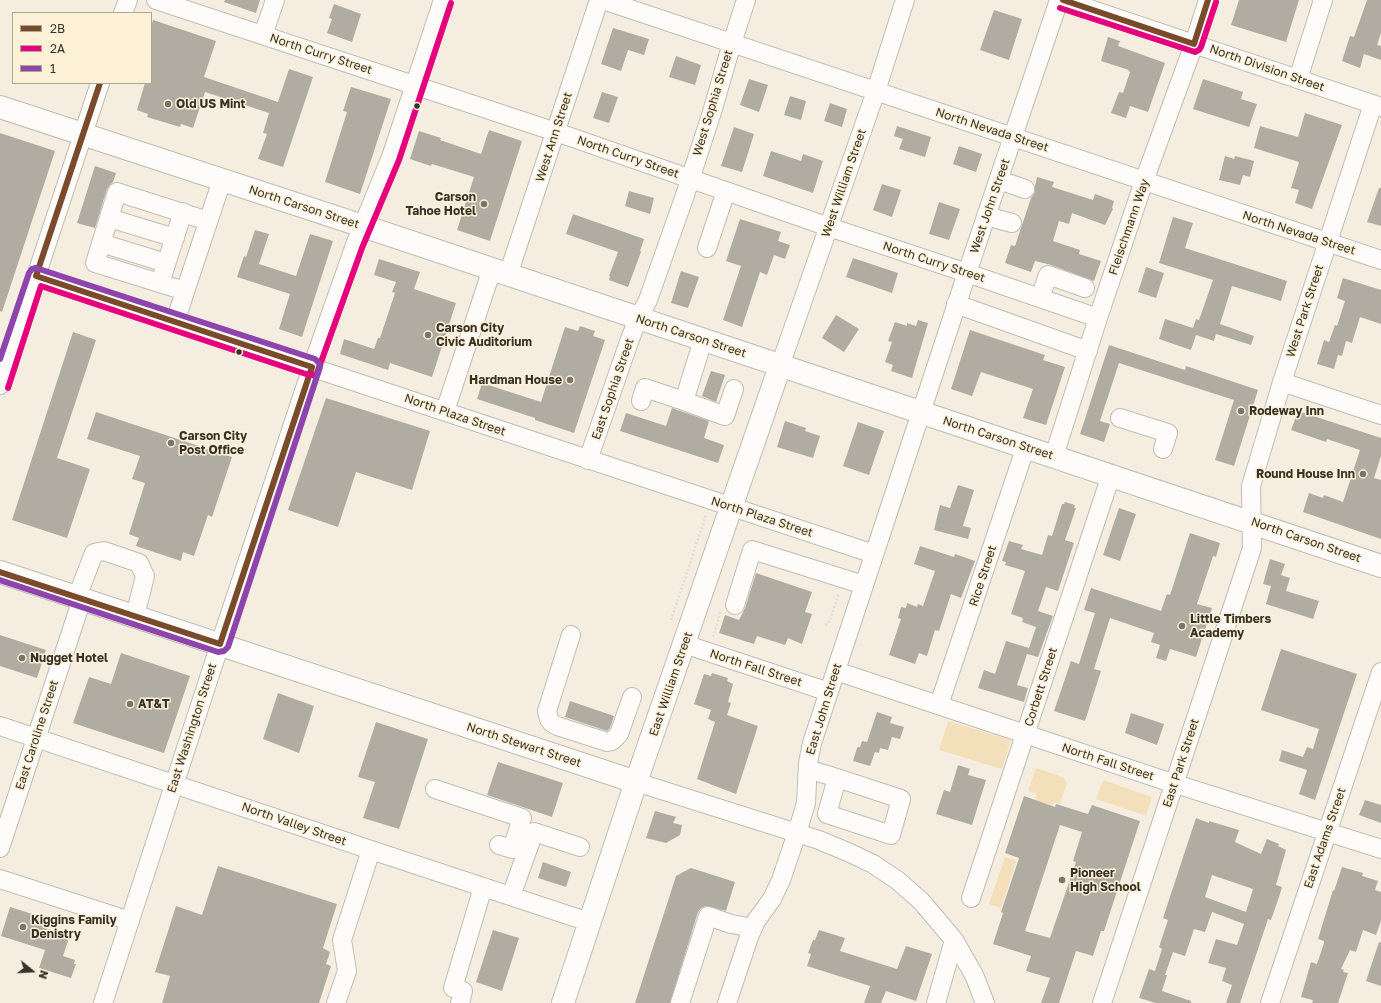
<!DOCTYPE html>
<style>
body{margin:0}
#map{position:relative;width:1381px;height:1003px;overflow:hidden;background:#f5eee0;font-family:"Golos Text",sans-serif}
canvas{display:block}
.legend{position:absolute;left:12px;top:12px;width:140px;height:72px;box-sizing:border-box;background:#fdf1d8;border:1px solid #aea592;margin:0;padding:5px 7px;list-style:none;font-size:12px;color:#373229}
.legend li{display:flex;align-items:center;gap:8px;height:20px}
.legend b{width:20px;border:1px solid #aea592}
.north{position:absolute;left:12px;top:951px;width:40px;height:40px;-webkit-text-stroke:3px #fdf1d8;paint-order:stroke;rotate:108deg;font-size:11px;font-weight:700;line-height:16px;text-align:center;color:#373229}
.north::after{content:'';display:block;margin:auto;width:14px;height:18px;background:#373229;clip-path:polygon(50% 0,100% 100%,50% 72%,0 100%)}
</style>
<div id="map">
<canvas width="1381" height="1003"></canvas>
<ul class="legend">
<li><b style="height:5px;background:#7a4b2a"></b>2B</li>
<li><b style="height:5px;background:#e5007d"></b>2A</li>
<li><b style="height:5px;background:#8e44ad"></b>1</li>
</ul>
<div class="north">N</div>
</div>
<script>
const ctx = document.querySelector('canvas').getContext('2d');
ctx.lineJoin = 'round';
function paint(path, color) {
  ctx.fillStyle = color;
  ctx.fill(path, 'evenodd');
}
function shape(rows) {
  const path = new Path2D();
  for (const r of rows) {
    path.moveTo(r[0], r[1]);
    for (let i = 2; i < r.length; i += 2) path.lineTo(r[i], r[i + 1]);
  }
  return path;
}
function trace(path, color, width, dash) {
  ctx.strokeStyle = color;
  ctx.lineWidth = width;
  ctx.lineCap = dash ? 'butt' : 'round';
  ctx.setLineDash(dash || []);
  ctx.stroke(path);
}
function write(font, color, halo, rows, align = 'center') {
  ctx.font = font + ' "Golos Text",sans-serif';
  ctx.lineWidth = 3;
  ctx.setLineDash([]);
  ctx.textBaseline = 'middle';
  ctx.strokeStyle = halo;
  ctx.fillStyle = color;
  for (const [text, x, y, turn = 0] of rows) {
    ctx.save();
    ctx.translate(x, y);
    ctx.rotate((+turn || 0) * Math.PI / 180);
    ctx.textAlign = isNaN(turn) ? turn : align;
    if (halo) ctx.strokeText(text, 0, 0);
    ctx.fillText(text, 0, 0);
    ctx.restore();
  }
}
paint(shape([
 [948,721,1011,740,1002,769,939,750],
 [1036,768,1063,777,1067,783,1060,804,1054,802,1053,806,1035,800,1037,794,1028,791],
 [1103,780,1152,797,1146,816,1096,799],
 [1005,857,1016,861,1001,908,989,904]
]), '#f3e0ba');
paint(shape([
 [225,0,260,0,256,13,224,2],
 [1239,0,1299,0,1286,42,1231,25],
 [1367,0,1381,0,1381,33,1377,45,1381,46,1381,60,1364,54,1360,68,1342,61,1350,36,1354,37],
 [334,4,361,14,352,42,327,33,332,19,329,18],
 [994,10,1022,19,1009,60,980,50],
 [153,20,216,41,204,77,278,102,289,69,313,77,283,167,258,159,267,134,263,133,269,113,205,92,193,128,181,124,180,127,147,117,148,114,137,110,145,83,151,83,151,26],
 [613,28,649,39,644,55,628,50,621,71,601,64],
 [1108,37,1120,41,1118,46,1165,63,1148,112,1130,106,1126,118,1111,113,1119,92,1123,93,1130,72,1128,71,1129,70,1101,61],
 [676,56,701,65,695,85,669,77],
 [749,79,768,85,759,112,740,105],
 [1203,79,1243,92,1241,99,1257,104,1249,127,1193,109],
 [351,87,391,99,360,194,325,182,347,112,343,111],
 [602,92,618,97,609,123,593,118],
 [790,96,806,101,801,120,784,115],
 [830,103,847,109,842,127,824,121],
 [1305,113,1342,125,1312,209,1295,203,1299,190,1291,188,1299,162,1254,148,1260,126,1298,137],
 [897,126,931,137,925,157,899,149,903,139,894,136],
 [734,127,754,134,742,172,721,166],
 [489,130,522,141,490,241,457,230,474,177,432,164,431,166,410,159,419,131,441,138,440,140,481,154],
 [0,133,55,151,2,312,0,311],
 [959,146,982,154,976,172,953,164],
 [771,151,801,161,803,154,823,161,813,193,763,176],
 [1225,156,1234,159,1235,156,1254,161,1250,177,1243,175,1240,185,1219,180],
 [95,166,116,173,113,182,110,185,107,189,95,228,77,223],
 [1037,177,1054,182,1052,187,1093,200,1095,194,1114,201,1112,208,1113,209,1105,225,1072,213,1069,224,1059,221,1053,241,1080,250,1079,254,1101,261,1094,281,1051,265,1035,261,1031,272,1005,263,1011,245,1015,246,1031,198,1035,192,1035,186],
 [882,184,901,190,892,217,873,210],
 [1379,188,1381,188,1381,226,1367,222],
 [629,191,654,198,650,214,625,206],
 [939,202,960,209,949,240,929,234],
 [573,214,644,239,640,251,641,252,628,287,609,280,610,276,609,276,618,252,566,234],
 [1173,217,1193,223,1185,248,1287,281,1281,301,1232,286,1220,324,1254,336,1251,345,1216,334,1214,341,1196,335,1191,350,1159,339,1165,319,1193,328,1196,319,1199,320,1213,280,1159,263],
 [740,219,781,232,778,241,790,245,785,259,774,255,767,275,760,272,742,327,723,320,741,266,726,261],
 [255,230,269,234,259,264,296,276,310,234,333,241,302,337,279,329,290,294,237,277,244,256,246,257],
 [853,258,898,273,892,293,846,277],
 [379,259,420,272,414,289,456,303,432,377,390,363,388,370,340,354,344,339,374,349,378,338,380,338,395,293,392,292,396,282,374,275],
 [1146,267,1164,273,1156,298,1138,292],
 [681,271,699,277,688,308,671,303],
 [1343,278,1381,290,1381,324,1360,317,1352,343,1346,341,1342,356,1338,355,1334,369,1317,364,1324,340,1329,342,1335,325,1337,326,1345,301,1337,298],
 [836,315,859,329,844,352,822,338],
 [918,320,928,323,912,378,891,371,893,365,885,362,892,342,888,341,895,322,907,326,907,323,916,326],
 [580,326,595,331,593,336,605,340,574,433,535,420,535,418,477,399,482,383,541,402,565,327,578,331],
 [970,330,1045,355,1043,360,1065,367,1046,425,1023,418,1033,389,981,372,972,396,951,389],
 [73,332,96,340,57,458,90,469,67,538,12,520],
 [1109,345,1185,370,1186,366,1258,390,1234,466,1215,460,1234,400,1119,363,1100,421,1110,424,1104,442,1080,434],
 [711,371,725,375,716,402,702,396],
 [326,398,430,431,412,490,356,472,338,527,288,510],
 [672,408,709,421,704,438,724,445,718,463,620,431,626,413,666,426],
 [1298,411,1381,438,1381,456,1374,478,1381,480,1381,539,1303,512,1309,493,1323,498,1324,495,1343,502,1360,450,1327,439,1326,442,1291,430],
 [96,412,232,457,212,517,208,515,194,556,183,552,181,561,136,546,139,538,129,534,145,483,132,479,140,456,87,439],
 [785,421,806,428,805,431,820,436,813,458,777,447],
 [858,422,884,431,869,475,843,466],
 [958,485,974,490,963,526,971,528,968,539,934,530,940,505,950,508],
 [1065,502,1075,505,1074,508,1076,508,1065,540,1074,543,1058,591,1046,587,1038,611,1053,616,1038,657,1027,654,1017,685,1028,688,1024,702,978,688,984,670,995,674,1006,641,1029,648,1036,627,1022,622,1023,618,1011,614,1025,571,1005,565,1006,562,1002,561,1009,541,1023,545,1021,549,1042,555,1048,535,1052,536,1062,504,1064,504],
 [1119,508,1136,514,1120,561,1103,555],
 [1190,533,1220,543,1216,557,1213,556,1197,604,1212,608,1196,657,1170,649,1166,661,1156,658,1160,645,1151,642,1154,633,1110,618,1094,669,1101,671,1085,721,1054,711,1071,661,1079,664,1095,613,1084,610,1091,588,1161,611,1167,594,1170,595],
 [920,546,954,557,955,554,975,561,961,598,951,594,939,631,935,630,927,656,919,653,915,664,889,655,901,619,898,618,901,607,906,608,907,603,917,607,918,604,923,606,935,571,914,564],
 [1270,559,1285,564,1281,575,1290,578,1286,591,1319,601,1313,619,1266,604,1271,586,1263,584],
 [756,573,812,592,805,612,812,614,802,644,788,638,785,645,757,636,754,644,719,633,725,615,739,620,745,608],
 [0,635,46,650,37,678,0,666],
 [1281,649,1357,674,1315,800,1299,794,1307,770,1279,761,1282,750,1303,757,1307,747,1313,749,1319,729,1261,710],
 [121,653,190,676,164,753,73,723,89,677,111,684],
 [712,673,728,678,727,681,733,684,728,702,731,703,727,715,758,726,736,794,697,779,715,722,708,719,711,710,694,704,704,674,711,676],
 [278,693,314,706,299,753,263,739],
 [570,701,614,716,610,728,607,731,565,717],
 [877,712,892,717,890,723,904,727,900,739,892,737,888,750,880,748,879,753,875,752,870,766,853,761,857,748,858,747,860,747,862,741,867,742],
 [1131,713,1164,724,1157,745,1125,733],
 [376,722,428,739,399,829,363,818,375,782,358,777],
 [498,762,563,783,552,817,487,795],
 [958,765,970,769,968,775,986,780,972,825,936,814,944,790,950,792],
 [1024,796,1055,807,1056,804,1088,814,1092,805,1140,821,1104,931,1101,931,1093,956,1076,951,1059,1003,1041,1003,1050,978,1026,971,1031,956,993,944,1003,913,1001,912,1019,858,1005,853],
 [1060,825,1082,832,1073,861,1076,862,1050,938,1025,931],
 [1365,800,1381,805,1381,823,1359,815],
 [655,811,676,817,673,823,682,825,680,835,666,843,646,838],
 [1196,818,1209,823,1209,821,1239,830,1235,842,1261,854,1267,839,1279,844,1278,846,1286,850,1276,885,1282,887,1279,897,1271,920,1268,919,1240,1003,1226,1003,1232,985,1222,981,1226,968,1208,963,1216,939,1237,945,1244,924,1212,912,1205,932,1194,929,1185,956,1173,952,1165,975,1167,975,1162,991,1191,1001,1191,1003,1156,1003,1139,998,1149,969,1155,971,1162,949,1159,947,1168,920,1163,918],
 [1212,875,1253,889,1246,912,1205,897],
 [543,862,571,872,566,887,538,878],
 [218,866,337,904,323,948,330,952,326,964,331,966,319,1003,162,1003,170,976,155,972,176,906,202,915],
 [1342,867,1363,873,1362,876,1378,881,1375,890,1381,892,1381,921,1376,935,1363,930,1356,952,1350,950,1341,969,1344,970,1343,972,1348,973,1338,1003,1312,1003,1313,1000,1301,997,1311,962,1317,964,1324,943,1324,941,1318,939,1333,890,1334,891],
 [691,868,735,882,726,911,706,906,701,908,698,912,670,1003,635,1003,676,876],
 [10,907,45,918,42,927,66,935,65,937,69,938,63,956,75,960,74,964,76,964,71,978,39,968,45,950,1,936],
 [493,930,519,938,502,991,476,982],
 [819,930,845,938,840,951,897,969,906,946,932,954,916,1001,886,991,881,1003,864,1003,870,986,807,966,811,954,808,953,813,940,815,940],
 [1379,942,1381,943,1381,986,1366,981]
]), '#b1aca2');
const minor = shape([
 [156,0,556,132,829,227,967,273,1098,318],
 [603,0,1381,260],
 [1063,0,1381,107],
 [123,13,128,0],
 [263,35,275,0],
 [1298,79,1323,0],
 [999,180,1025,189],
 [986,216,1012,223],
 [109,218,175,238],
 [101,243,166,263],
 [707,248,726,191],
 [508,275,599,0],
 [36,276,874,554],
 [160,283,183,212],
 [185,291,95,263,117,192,208,221],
 [1040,298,1048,275,1085,288],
 [956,304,1088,351],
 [175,322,222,180],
 [780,366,876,91,905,0],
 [1282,382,1381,415],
 [0,385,100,83],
 [641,401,645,388,684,401,703,340],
 [684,401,725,416,734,389],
 [445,411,492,269],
 [1120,418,1168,433,1163,449],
 [1054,456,1098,318,1144,181,1194,44,1208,0],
 [588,460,630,339,638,319,648,300,685,195,712,112,732,43,746,0],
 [77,597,94,553,104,551,139,563,145,576,135,616],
 [735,605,752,550,864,585],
 [571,635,547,711,549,719,552,723,557,726,607,742,612,741,619,734,632,697],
 [684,644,829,692],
 [836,671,1163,780,1381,849],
 [939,705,1026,446],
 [0,726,371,850,589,922],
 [808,769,837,778,827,814,891,835,901,799,837,778],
 [636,782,819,840,850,853,873,864,897,880,921,901,954,940,974,975,985,1003],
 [435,789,522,818,512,849,499,845],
 [0,848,82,599],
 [0,879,130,921],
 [511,896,534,832,580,847],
 [971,898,1111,475],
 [453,988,483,887],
 [103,1003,220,644,312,367,355,245,391,157,443,0],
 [336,1003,347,971,342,940,371,850],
 [460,1003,463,991],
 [680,1003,708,916,731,924,753,928],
 [727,1003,749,937,756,921,772,899,781,880,797,833,806,803,808,763,812,743,967,273,1059,0],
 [936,1003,954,940],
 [1102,1003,1252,548,1251,486,1282,382,1373,104],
 [1270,1003,1381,672]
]);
const major = shape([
 [0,107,384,233,1381,566],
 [0,572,636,782],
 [563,1003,636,782,780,366]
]);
trace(minor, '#c2bcb2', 20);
trace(major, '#c2bcb2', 24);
trace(shape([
 [671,620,706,515],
 [825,625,830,621,839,593],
 [713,637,721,611]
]), '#e0deda', 2.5, [2, 2]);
trace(minor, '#fefcfa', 18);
trace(major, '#fefcfa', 22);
trace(shape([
 [1063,0,1194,44,1208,0],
 [0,572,220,644,312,367,36,276,100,83]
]), '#7a4b2a', 6);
trace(shape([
 [1060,8,1195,52,1199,50,1201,47,1216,2],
 [8,388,41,286,309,375,314,375,317,373,362,248,399,160,451,3]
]), '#e5007d', 6);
trace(shape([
 [0,359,29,273,32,269,36,268,315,359,319,363,320,367,228,647,224,651,218,652,0,580]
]), '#8e44ad', 6);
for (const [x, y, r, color] of [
 [168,104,4,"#7a7469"],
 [417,106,3.5,"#373229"],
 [484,204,4,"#7a7469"],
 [428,335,4,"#7a7469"],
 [239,352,3.5,"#373229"],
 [570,380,4,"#7a7469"],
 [1241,411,4,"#7a7469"],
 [171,443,4,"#7a7469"],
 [1363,474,4,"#7a7469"],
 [1182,626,4,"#7a7469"],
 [22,658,4,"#7a7469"],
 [130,704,4,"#7a7469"],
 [1062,880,4,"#7a7469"],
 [23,927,4,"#7a7469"]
]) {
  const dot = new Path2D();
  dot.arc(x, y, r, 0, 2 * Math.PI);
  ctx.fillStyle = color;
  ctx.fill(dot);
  trace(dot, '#fdf1d8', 1.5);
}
write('12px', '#373229', '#fdf1d8', [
 ["North Curry Street",321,54,18],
 ["North Division Street",1267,68,19],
 ["West Sophia Street",713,103,-73],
 ["North Nevada Street",992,130,18],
 ["West Ann Street",554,137,-72],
 ["North Curry Street",628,157,19],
 ["West William Street",844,183,-71],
 ["West John Street",990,206,-71],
 ["North Carson Street",304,207,18],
 ["Fleischmann Way",1129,227,-71],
 ["North Nevada Street",1299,233,18],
 ["North Curry Street",934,262,18],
 ["West Park Street",1305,311,-72],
 ["North Carson Street",691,336,18],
 ["East Sophia Street",613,389,-71],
 ["North Plaza Street",455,415,19],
 ["North Carson Street",998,438,18],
 ["North Plaza Street",762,517,18],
 ["North Carson Street",1306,540,19],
 ["Rice Street",983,576,-72],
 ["North Fall Street",756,668,18],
 ["East William Street",671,684,-71],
 ["Corbett Street",1041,687,-72],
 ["East John Street",824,709,-73],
 ["East Washington Street",192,728,-72],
 ["East Caroline Street",37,735,-72],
 ["North Stewart Street",524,745,18],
 ["North Fall Street",1108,762,18],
 ["East Park Street",1181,763,-72],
 ["North Valley Street",294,824,19],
 ["East Adams Street",1325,838,-71]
]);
write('bold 12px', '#373229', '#fdf1d8', [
 ["Old US Mint",176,104],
 ["Carson",476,197,"right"],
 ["Tahoe Hotel",476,211,"right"],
 ["Carson City",436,328],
 ["Civic Auditorium",436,342],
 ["Hardman House",562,380,"right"],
 ["Rodeway Inn",1249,411],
 ["Carson City",179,436],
 ["Post Office",179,450],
 ["Round House Inn",1355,474,"right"],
 ["Little Timbers",1190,619],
 ["Academy",1190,633],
 ["Nugget Hotel",30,658],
 ["AT&T",138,704],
 ["Pioneer",1070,873],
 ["High School",1070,887],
 ["Kiggins Family",31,920],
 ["Denistry",31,934]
], 'left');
</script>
